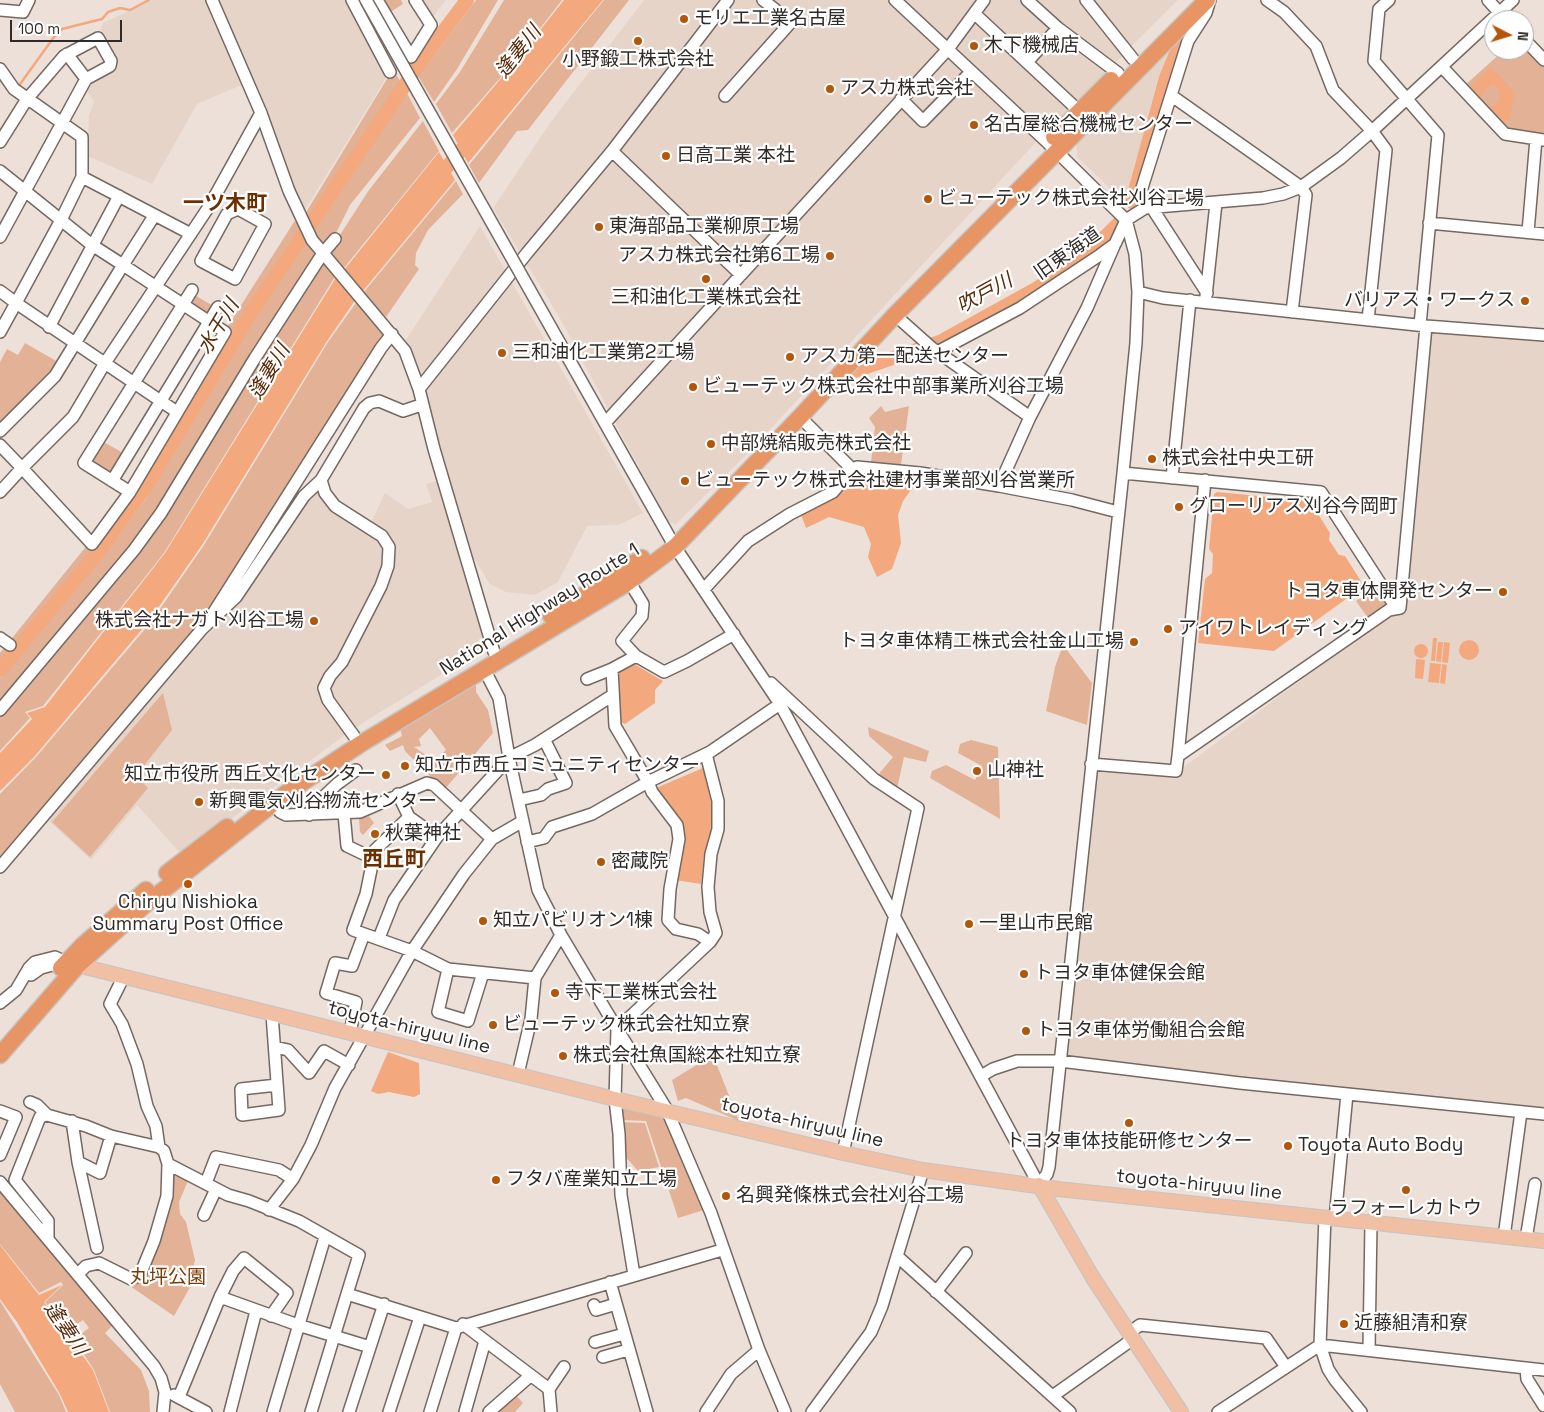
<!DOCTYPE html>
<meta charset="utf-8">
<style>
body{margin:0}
#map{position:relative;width:1544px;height:1412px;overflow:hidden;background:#ede0d9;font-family:"Space Grotesk",sans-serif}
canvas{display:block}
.north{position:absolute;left:1484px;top:10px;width:50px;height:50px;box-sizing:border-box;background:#fff;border:1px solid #acaaa9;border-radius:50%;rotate:95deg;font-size:14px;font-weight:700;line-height:20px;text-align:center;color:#302b28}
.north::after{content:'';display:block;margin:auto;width:18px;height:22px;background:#b45508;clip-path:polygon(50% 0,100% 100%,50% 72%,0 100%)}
.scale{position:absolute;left:10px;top:20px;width:112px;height:22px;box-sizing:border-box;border:2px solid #302b28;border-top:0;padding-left:6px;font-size:15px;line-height:18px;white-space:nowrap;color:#302b28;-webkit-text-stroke:4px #fff;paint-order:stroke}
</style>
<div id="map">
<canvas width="1544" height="1412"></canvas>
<div class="north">N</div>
<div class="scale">100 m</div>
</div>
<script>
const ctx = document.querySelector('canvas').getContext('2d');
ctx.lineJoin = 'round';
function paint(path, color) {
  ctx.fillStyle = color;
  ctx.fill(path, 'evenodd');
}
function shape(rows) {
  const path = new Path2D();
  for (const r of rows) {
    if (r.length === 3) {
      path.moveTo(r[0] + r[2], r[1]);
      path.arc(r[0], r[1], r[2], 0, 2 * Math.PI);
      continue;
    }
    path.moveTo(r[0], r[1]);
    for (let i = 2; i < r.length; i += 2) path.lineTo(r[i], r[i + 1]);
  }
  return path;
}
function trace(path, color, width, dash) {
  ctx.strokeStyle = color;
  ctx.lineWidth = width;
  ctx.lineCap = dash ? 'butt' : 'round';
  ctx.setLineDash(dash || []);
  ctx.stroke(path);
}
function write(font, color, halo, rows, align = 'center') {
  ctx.font = font + ' "Space Grotesk","Noto Sans JP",sans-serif';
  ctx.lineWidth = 4.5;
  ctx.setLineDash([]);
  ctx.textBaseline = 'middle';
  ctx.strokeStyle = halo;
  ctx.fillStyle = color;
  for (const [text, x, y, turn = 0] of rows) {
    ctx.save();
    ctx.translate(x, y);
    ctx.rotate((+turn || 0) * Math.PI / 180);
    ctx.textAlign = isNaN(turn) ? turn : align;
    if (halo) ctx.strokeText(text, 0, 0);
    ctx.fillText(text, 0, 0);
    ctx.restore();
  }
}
paint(shape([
 [152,0,207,0,244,84,197,104,152,184,87,156,89,115,94,102,84,86,113,65,115,56,99,36,103,23],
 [220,0,349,0,388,75,303,213,263,106],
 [418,0,446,0,431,19],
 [644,0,1178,0,1036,142,750,451,676,524,668,522,562,322,493,208,550,123],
 [1181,39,1164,77,1156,114,1129,202,1121,199,1077,157,1077,142],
 [480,226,643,513,618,525,587,526,558,582,535,595,506,592,490,584,468,549,404,343],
 [1432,329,1544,340,1544,1110,1357,1091,1066,1057,1094,770,1170,777,1403,605],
 [439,480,483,636,478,640,483,649,353,729,182,855,137,805,91,860,48,820,165,680,239,602,301,509,319,490,367,531,385,493,408,509,432,502,426,484]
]), '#e7d4c9');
paint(shape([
 [382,0,401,0,403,4,389,13],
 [476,0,498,0,457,69,434,102,418,76],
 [504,0,562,0,514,62,452,133,436,104,460,72],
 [604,0,629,0,528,130,517,131,479,183,469,165],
 [1524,42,1544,62,1544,137,1506,133,1463,87,1504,50,1524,50],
 [393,69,400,81,307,220,305,214],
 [407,93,420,118,350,205,337,231,324,247,312,229],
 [423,121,439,151,343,269,329,252,369,190],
 [456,181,463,194,428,230,416,253,415,265,419,269,386,317,363,293],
 [297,220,301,228,231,332,136,494,98,547,0,664,0,653,88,544,95,542,226,329,294,222],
 [306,239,318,254,162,504,129,550,0,705,0,678,67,599,145,500,267,297],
 [323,258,336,275,164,553,43,706,25,712,30,718,0,751,0,715,135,552],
 [193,294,215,307,209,317,187,302],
 [358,300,388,333,213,609,0,863,0,794,36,757,151,622,204,545,328,342],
 [25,343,58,362,52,373,0,425,0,362,7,349,18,355],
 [881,406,885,412,909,406,901,465,871,463,875,427,869,418],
 [100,440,125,454,111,477,87,463],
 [1378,586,1390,604,1368,618,1356,601],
 [1063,645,1092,683,1087,725,1046,711,1055,667],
 [476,682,476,692,488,710,493,733,444,790,405,751,403,745,390,751,385,745,402,736,400,729],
 [430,728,446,750,435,761,414,747,421,746,419,739],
 [163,693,172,730,136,776,148,788,90,857,52,822],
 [868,727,929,751,926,762,904,757,896,793,877,776,893,757,869,736],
 [971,740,998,747,1000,819,930,778,932,771,946,765,975,780,982,766,958,753,960,744],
 [369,816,374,823,363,835,360,832,359,819],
 [713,1055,739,1121,686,1098,678,1101,672,1080],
 [619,1106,664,1116,704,1210,678,1218,646,1121,620,1120],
 [621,1122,645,1123,659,1167,638,1171,624,1155],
 [169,1166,190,1176,179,1202,180,1214,186,1222,195,1260,192,1272,197,1282,189,1289,174,1316,127,1284,130,1280,141,1276],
 [0,1188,33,1231,71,1272,113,1325,105,1333,141,1370,149,1391,150,1412,110,1412,94,1370,74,1339,89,1328,83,1320,68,1330,45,1302,63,1285,61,1282,39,1293,0,1244],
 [0,1301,59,1395,66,1412,15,1412,0,1384],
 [514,1393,523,1403,515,1412,491,1412]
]), '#e3b195');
paint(shape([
 [564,0,603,0,468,163,453,135,514,63],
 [1491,67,1514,92,1510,118,1502,126,1468,89],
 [1491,85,1495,85,1499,90,1500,97,1495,106,1490,107,1481,98,1483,92],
 [439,152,455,180,362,292,344,270],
 [337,276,356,299,327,341,202,545,149,621,34,757,0,791,0,753,32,719,27,713,45,707,165,553],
 [858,470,917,475,916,483,903,501,898,515,901,543,892,569,877,577,868,557,871,544,864,527,829,517,806,528,800,512],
 [1217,492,1310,501,1330,533,1329,540,1339,555,1345,556,1364,586,1274,651,1198,643,1205,579,1212,573,1213,554,1209,549,1214,494],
 [1433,638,1437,638,1435,661,1431,661],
 [1469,650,10],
 [1438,642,1443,642,1441,662,1436,661],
 [1444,642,1450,643,1448,663,1442,662],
 [1421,651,7],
 [1416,659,1425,660,1423,679,1415,678],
 [1430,663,1441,664,1439,683,1428,682],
 [629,664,634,664,663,681,655,690,655,703,625,724,620,722,616,678,620,670],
 [1442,664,1447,665,1445,684,1440,683],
 [703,768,714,816,704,855,701,884,675,880,682,840,654,797,656,788],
 [388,1052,419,1063,420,1094,414,1097,389,1092,378,1094,371,1091],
 [0,1245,39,1295,62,1285,44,1302,93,1370,109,1412,68,1412,60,1394,17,1322,0,1299]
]), '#f3a87d');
trace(shape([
 [429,33,435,43],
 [18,87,54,37,62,29,102,19,108,12,120,8,130,10,149,0]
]), '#f3a87d', 2.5);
trace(shape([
 [436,180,473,136],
 [1132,202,1166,78,1185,32],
 [855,371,942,341,1036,289,1083,259,1118,224],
 [0,670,95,556,144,489,252,311,421,61,467,0]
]), '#f3a87d', 14);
const minor = shape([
 [352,0,390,72],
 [377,0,411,57,431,25,415,0],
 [1027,0,1058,28,1118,73],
 [1086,0,1133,59],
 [1267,0,1284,12,1316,46,1333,90,1372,131,1386,150,1368,320],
 [1389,0,1379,9,1374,61,1438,135,1420,325],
 [1488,0,1506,20],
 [0,10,23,12,29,0],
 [975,14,1079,111],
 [1524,39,1544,60],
 [1027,62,1058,28],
 [1442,67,1505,134,1544,140],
 [0,69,14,89,82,137,82,177,62,218,16,303,0,291],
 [725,96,791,22,763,0],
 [1172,96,1301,187,1306,195,1292,312],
 [901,99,923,121,971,72],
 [261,113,289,191,312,240,405,351,419,389,434,449,494,652],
 [0,142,27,99,64,56,98,38,111,61,110,66,86,79],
 [612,151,741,275],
 [0,171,92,245,123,265,154,216],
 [82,177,191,234],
 [1145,208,1141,191,1188,41,1206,13,1210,0],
 [1152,208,1207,293],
 [238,209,265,224,235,279,201,261,227,214,238,209],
 [1429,223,1544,234],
 [1528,232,1536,139],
 [0,237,86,79,67,54],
 [1138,292,1163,298,1426,326,1544,335],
 [1206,296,1216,203],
 [895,315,932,348,1030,417],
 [49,327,119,196],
 [0,332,16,303,177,412],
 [937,352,1020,308,1100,255,1115,244,1126,220,1145,208,1263,198,1283,194,1301,187,1341,158,1372,131,1513,0],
 [575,370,675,547,780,704,1039,1185,1047,1174,1049,1167,1123,473,1136,343,1138,292,1135,254,1126,220,1048,143,895,0],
 [419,389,527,253,612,151,728,0],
 [800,417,852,469],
 [605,423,948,49,984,0],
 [0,431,55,376,123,265,225,332,130,492,92,544,22,468,0,492],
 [0,445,22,468,73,417,105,363,210,205,261,113,212,0],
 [1123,473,1321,492,1393,603,1400,608],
 [1172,478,1190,300],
 [321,480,325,493,335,506,382,536,389,547,388,566,381,586,342,662,330,676,324,688,328,700,354,736],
 [112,481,218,307],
 [999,486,1030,417,1087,308,1114,246],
 [130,492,84,463,192,290],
 [629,581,643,604,642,616,622,641,636,656],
 [705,588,748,541,790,514,833,492,852,469,857,467,920,473,999,486,1072,500,1118,512],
 [1400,608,1426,326],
 [214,612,381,348,392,334],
 [734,634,687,661,664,672,636,656,612,669,615,726,648,782,710,752,780,704],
 [0,638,10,645],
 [484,669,499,698,509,758,538,890,561,935,617,1029,615,1099,619,1134,621,1195,634,1275],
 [587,679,612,669],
 [771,683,874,779,918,808,843,1153],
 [0,710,134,550,161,513,255,358,323,253,335,239],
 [706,754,718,801,718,829,711,854,708,887,710,912,716,933,710,942,617,1029,667,1110,711,1213,759,1350,785,1412],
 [1178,756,1205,480],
 [1091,764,1176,771,1178,756,1389,610,1400,608],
 [398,794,409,817,375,850,366,894,353,930,412,951,448,969,535,978],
 [519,800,541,795,548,789,566,783,544,739],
 [274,803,280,812,286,815,360,812,427,783,434,785,492,839],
 [344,814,347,846,372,858],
 [309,815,319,801,337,784,356,770],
 [409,817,437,837],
 [527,842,544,838,552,827,592,814,648,782,652,792,677,825,679,839,670,889,668,920,676,929,698,934,710,942],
 [0,867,202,629,236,597,304,496,321,480,364,408,370,403,379,401,403,411,421,405],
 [379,938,394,900,437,837,509,758,535,745,613,695],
 [448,969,438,1012,468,1021,483,973],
 [31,975,41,968,64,962],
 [123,978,110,1004,122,1024,137,1064,147,1106,156,1126,159,1147],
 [0,1003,16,990,29,968,35,962,55,957,66,962],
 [272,1014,279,1110,242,1115,241,1089,277,1085],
 [350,1033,356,1002,326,993,335,963,352,966,364,934],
 [275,1047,288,1050,309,1073,324,1051,349,1065],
 [518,1074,531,1019,535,978,561,935],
 [981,1076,993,1069,1017,1061,1060,1061,1240,1083,1544,1114],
 [30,1102,37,1105,47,1115,86,1126,111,1136,159,1147,164,1151,168,1164,228,1195,249,1201,299,1221,359,1255,347,1294,456,1328,722,1250],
 [0,1111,16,1117,0,1155],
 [47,1115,40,1117,15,1180,48,1221,48,1239],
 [72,1121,78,1162,100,1173,111,1136],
 [78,1162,97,1248],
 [0,1182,154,1366,161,1378,165,1392,163,1412],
 [206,1183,216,1157,279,1170,293,1179],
 [269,1210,293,1179,311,1145,335,1088,412,951,464,874,492,839,523,821],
 [204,1215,216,1189],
 [1335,1219,1347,1094],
 [1504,1237,1521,1112],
 [1526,1239,1535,1184],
 [897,1256,1070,1412],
 [78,1274,86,1266,99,1263,131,1279,140,1275,154,1241,167,1196,168,1164],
 [610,1282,647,1412],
 [936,1292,966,1253],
 [220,1297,233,1271,244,1258,287,1293,271,1316],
 [594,1305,596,1310,616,1304],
 [463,1324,549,1389,551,1412],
 [1133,1330,1140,1325,1266,1338,1286,1367],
 [595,1342,624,1334],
 [1369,1349,1371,1223],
 [603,1357,628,1350],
 [1526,1368,1527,1379,1544,1406],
 [549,1389,564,1367],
 [174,1395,206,1412],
 [1054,1395,1133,1339],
 [179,1397,220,1297,298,1325,370,1347],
 [230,1412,256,1311],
 [273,1412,325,1237],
 [311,1412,347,1294],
 [349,1412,384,1304],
 [389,1412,420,1317],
 [430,1412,456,1328],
 [465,1412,485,1341],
 [489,1412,530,1376],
 [706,1412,731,1374,759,1350],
 [812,1412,871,1332,882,1306,923,1170],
 [1218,1412,1320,1345,1325,1217],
 [1361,1412,1335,1380,1328,1369,1320,1345,1544,1370]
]);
const major = shape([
 [69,963,615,1099,843,1153,923,1170,1058,1189,1544,1241],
 [1039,1185,1093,1278,1181,1412]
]);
const highway = shape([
 [1054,137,1111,80],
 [551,616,642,558],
 [167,873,227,827],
 [61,968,82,946,146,890],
 [0,1055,78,965,147,903,285,794,362,743,624,585,675,547,800,417,895,315,1207,0]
]);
trace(minor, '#746962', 14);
trace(major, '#c5c4c3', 16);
trace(highway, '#c5c4c3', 19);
trace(minor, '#fff', 11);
trace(major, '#f1bfa3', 14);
trace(highway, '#e89565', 16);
const minorBridge = shape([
 [366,0,575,370]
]);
trace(minorBridge, '#746962', 14, []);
trace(minorBridge, '#fff', 11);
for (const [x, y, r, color] of [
 [684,19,5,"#b45508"],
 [638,41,5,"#b45508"],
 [974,46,5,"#b45508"],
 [830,89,5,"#b45508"],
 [974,125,5,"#b45508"],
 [666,156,5,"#b45508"],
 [928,199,5,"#b45508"],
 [599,227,5,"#b45508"],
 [830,256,5,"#b45508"],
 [706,279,5,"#b45508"],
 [1525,301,5,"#b45508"],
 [502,353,5,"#b45508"],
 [790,357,5,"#b45508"],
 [693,387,5,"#b45508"],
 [711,444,5,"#b45508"],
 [1152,459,5,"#b45508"],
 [685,481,5,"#b45508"],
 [1179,507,5,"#b45508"],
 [1503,592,5,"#b45508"],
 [314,621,5,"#b45508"],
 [1168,629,5,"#b45508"],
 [1134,642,5,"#b45508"],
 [405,766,5,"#b45508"],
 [977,771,5,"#b45508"],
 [386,775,5,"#b45508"],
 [199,802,5,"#b45508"],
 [375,834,5,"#b45508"],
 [601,862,5,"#b45508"],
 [188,884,5,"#b45508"],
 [483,921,5,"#b45508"],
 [969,924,5,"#b45508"],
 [1024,974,5,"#b45508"],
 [555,993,5,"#b45508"],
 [493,1025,5,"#b45508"],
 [1026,1031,5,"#b45508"],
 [563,1056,5,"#b45508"],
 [1129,1123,5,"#b45508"],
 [1288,1146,5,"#b45508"],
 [496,1180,5,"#b45508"],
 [1406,1190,5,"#b45508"],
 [726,1196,5,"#b45508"],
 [1344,1324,5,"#b45508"]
]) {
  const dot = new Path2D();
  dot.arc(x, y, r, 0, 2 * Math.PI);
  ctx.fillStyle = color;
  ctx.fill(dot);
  trace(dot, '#fff', 2);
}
write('19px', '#302b28', '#fff', [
 ["モリエ工業名古屋",694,19],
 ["木下機械店",984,46],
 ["小野鍛工株式会社",638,60,"center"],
 ["アスカ株式会社",840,89],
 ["名古屋総合機械センター",984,125],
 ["日高工業 本社",676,156],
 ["ビューテック株式会社刈谷工場",938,199],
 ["東海部品工業柳原工場",609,227],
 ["アスカ株式会社第6工場",820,256,"right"],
 ["三和油化工業株式会社",706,298,"center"],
 ["バリアス・ワークス",1515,301,"right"],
 ["三和油化工業第2工場",512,353],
 ["アスカ第一配送センター",800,357],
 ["ビューテック株式会社中部事業所刈谷工場",703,387],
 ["中部焼結販売株式会社",721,444],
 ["株式会社中央工研",1162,459],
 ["ビューテック株式会社建材事業部刈谷営業所",695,481],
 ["グローリアス刈谷今岡町",1189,507],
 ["トヨタ車体開発センター",1493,592,"right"],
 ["株式会社ナガト刈谷工場",304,621,"right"],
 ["アイワトレイディング",1178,629],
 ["トヨタ車体精工株式会社金山工場",1124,642,"right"],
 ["知立市西丘コミュニティセンター",415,766],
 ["山神社",987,771],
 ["知立市役所 西丘文化センター",376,775,"right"],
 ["新興電気刈谷物流センター",209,802],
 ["秋葉神社",385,834],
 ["密蔵院",611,862],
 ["Chiryu Nishioka",188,903,"center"],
 ["Summary Post Office",188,925,"center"],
 ["知立パビリオン1棟",493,921],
 ["一里山市民館",979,924],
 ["トヨタ車体健保会館",1034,974],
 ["寺下工業株式会社",565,993],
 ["ビューテック株式会社知立寮",503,1025],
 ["トヨタ車体労働組合会館",1036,1031],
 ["株式会社魚国総本社知立寮",573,1056],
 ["トヨタ車体技能研修センター",1129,1142,"center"],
 ["Toyota Auto Body",1298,1146],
 ["フタバ産業知立工場",506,1180],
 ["名興発條株式会社刈谷工場",736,1196],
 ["ラフォーレカトウ",1406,1209,"center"],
 ["近藤組清和寮",1354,1324]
], 'left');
write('19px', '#302b28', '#fff', [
 ["旧東海道",1068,254,-35],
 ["National Highway Route 1",540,610,-32],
 ["toyota-hiryuu line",409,1028,14],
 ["toyota-hiryuu line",802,1123,13],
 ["toyota-hiryuu line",1199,1185,6]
]);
write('19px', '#7d3a07', '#fff', [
 ["丸坪公園",168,1278]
]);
write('italic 20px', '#592a09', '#fff', [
 ["逢妻川",519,52,-52],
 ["吹戸川",985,294,-29],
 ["水干川",219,327,-59],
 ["逢妻川",270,372,-59],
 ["逢妻川",65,1329,56]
]);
write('bold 21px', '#6b2f01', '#fff', [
 ["一ツ木町",225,204],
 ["西丘町",394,860]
]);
</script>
